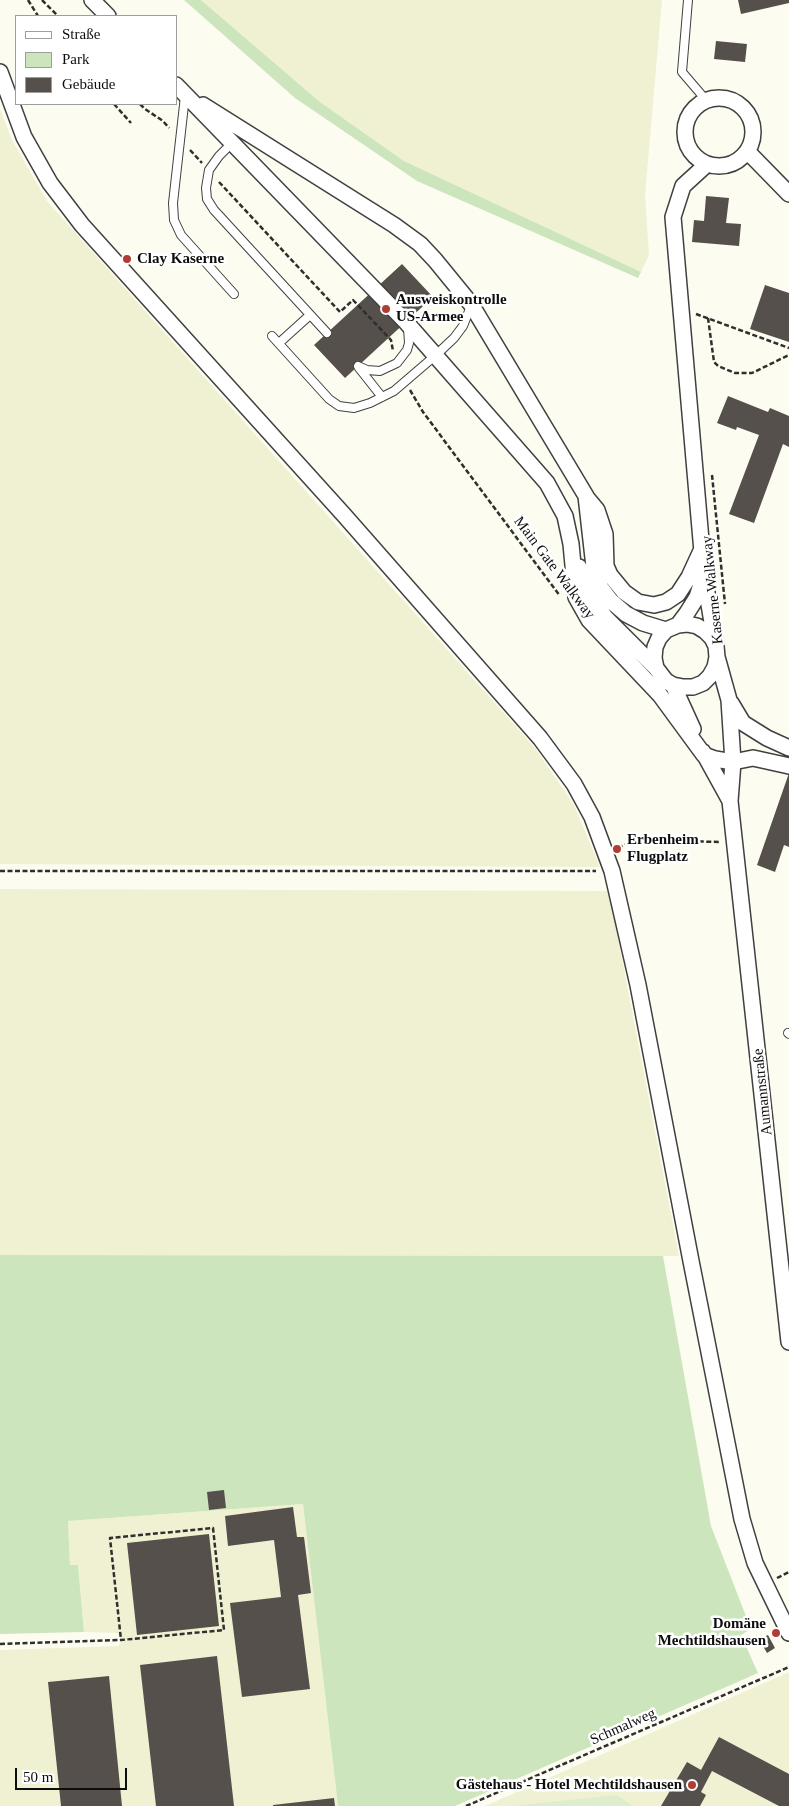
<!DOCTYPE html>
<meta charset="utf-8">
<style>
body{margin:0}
#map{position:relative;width:789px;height:1806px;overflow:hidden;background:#fdfcf0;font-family:Georgia,serif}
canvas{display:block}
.legend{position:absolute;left:15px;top:15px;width:162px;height:90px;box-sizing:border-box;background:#fff;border:1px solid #9e9e9e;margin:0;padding:6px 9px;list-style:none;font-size:15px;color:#0d0d0d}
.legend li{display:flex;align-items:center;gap:10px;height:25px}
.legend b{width:25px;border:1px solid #9e9e9e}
.scale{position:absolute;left:15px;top:1768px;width:112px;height:22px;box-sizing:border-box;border:2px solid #0d0d0d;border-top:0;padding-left:6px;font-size:15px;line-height:18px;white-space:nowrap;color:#0d0d0d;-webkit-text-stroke:4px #fff;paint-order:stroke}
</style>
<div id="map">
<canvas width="789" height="1806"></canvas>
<ul class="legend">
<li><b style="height:6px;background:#fff"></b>Straße</li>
<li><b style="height:14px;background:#cce5bc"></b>Park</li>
<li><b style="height:14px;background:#55504b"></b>Gebäude</li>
</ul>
<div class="scale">50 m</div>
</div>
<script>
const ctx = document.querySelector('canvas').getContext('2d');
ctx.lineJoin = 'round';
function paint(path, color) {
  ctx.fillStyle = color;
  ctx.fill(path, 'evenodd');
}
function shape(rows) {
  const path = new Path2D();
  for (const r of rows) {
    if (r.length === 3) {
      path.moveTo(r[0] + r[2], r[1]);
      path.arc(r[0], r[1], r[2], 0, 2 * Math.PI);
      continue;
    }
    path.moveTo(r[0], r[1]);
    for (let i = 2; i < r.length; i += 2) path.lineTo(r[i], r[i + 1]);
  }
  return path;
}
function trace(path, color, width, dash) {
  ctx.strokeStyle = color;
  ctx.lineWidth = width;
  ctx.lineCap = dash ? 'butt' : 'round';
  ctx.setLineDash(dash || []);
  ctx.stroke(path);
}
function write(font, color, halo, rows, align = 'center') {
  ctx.font = font + ' Georgia,serif';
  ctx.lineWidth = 5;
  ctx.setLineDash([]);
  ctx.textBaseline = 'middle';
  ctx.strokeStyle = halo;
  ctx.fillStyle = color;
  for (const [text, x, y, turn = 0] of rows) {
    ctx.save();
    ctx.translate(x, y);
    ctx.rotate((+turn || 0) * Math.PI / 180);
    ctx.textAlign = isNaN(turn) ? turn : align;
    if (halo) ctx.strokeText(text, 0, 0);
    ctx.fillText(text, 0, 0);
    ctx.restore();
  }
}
paint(shape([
 [201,0,662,0,645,195,649,255,641,272,404,161,320,102],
 [0,109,12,140,47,201,535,748,574,805,600,867,0,864],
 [0,889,609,891,679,1256,0,1255],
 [303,1504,338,1806,0,1806,0,1650,119,1646,121,1640,118,1633,84,1632,78,1565,70,1565,68,1521],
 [789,1672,789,1806,485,1806]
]), '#f0f1d2');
paint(shape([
 [184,0,201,0,320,102,404,161,641,272,638,278,417,181,295,98],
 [0,1255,663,1256,711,1526,751,1629,741,1635,758,1673,455,1806,338,1806,303,1504,68,1521,70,1565,78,1565,84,1632,0,1634]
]), '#cce5bc');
paint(shape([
 [617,1795,633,1806,511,1806]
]), '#deedcd');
paint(shape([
 [738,0,789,0,789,3,741,14],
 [716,41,747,44,745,62,714,59],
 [706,196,729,198,726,223,741,224,739,246,692,242,694,220,704,221],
 [402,264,433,297,345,378,314,345],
 [765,285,789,293,789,342,750,329],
 [728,396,768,412,770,408,789,416,789,447,783,444,754,523,729,514,759,435,737,427,736,430,717,423],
 [789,773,789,847,784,845,775,872,757,865],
 [224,1490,226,1508,209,1510,207,1492],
 [293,1507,297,1537,304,1537,311,1593,298,1595,310,1689,242,1697,230,1603,281,1597,274,1540,228,1546,225,1516],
 [209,1534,219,1626,137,1635,127,1543],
 [768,1635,775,1648,767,1653,759,1639],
 [217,1656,234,1806,156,1806,140,1665],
 [109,1676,122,1806,61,1806,48,1682],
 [719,1737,789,1774,789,1806,779,1806,712,1771,701,1792,706,1795,700,1806,661,1806,687,1762,701,1770],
 [334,1798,335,1806,273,1806,273,1805]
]), '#55504b');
const service = shape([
 [688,0,682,72,706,100],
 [185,96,173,203,174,220,181,235,234,294],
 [234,141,219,156,209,170,206,188,207,199,214,210,327,333],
 [272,336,329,399,339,406,354,408,370,403,394,391,436,355,454,338,463,326,471,306],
 [279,343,310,315],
 [358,366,367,370,380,371,397,363,407,350,409,343,408,328],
 [359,368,382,397],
 [788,1033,789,1034]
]);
const minor = shape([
 [92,0,108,16],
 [0,72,24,137,50,183,82,225,344,515,540,738,574,784,592,817,612,871,638,985,691,1261,742,1519,755,1563,789,1633],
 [176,85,406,322,547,483,565,516,571,544,576,597,589,620,660,695,704,755,715,759,733,762,753,758,789,766],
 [719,132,34],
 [203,105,394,225,420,244,435,260,471,304,586,496,595,576,601,588,611,601,626,614,643,623,666,630],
 [748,152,789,194],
 [706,165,683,186,673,217,704,575,716,646],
 [587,498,597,510,605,534,606,566,610,575,624,592,638,602,654,605,666,602,678,594,689,577,701,551],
 [579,567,589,595,605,617,656,668],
 [678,625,687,624,697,626,705,631,712,638,716,646,717,657,715,667,710,676,703,683,693,687,683,687,673,685,666,681,656,668,654,658,655,647,659,638,666,630,678,625,687,613,697,597,703,578],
 [717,657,729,700,733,762,730,801,789,1342],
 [673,685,693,729],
 [731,703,743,723,767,738,789,748],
 [703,752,730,801]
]);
trace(service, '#404040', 10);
trace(minor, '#404040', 18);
trace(shape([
 [28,0,38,16],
 [42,0,58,16],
 [114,104,131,123],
 [140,104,145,109,163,121,169,128],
 [190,150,202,163],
 [219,182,340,312,353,300,391,340,393,351],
 [696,314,789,348],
 [708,318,714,362,718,366,735,373,752,373,789,355],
 [410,390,423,412,560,596],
 [712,475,725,604],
 [618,848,636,840,721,842],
 [0,871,596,871],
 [777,1578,789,1572],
 [0,1644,121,1640,224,1630,213,1528,110,1538,121,1640],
 [466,1806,789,1667]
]), '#2f2f2f', 2.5, [5, 2.5]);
trace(service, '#fff', 8);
trace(minor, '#fff', 15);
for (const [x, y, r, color] of [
 [127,259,5,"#b03d33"],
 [386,309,5,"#b03d33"],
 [617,849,5,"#b03d33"],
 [776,1633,5,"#b03d33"],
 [692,1785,5,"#b03d33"]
]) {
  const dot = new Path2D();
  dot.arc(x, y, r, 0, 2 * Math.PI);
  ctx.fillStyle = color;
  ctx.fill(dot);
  trace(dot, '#fff', 2);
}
write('bold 15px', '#0d0d0d', '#fff', [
 ["Clay Kaserne",137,259],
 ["Ausweiskontrolle",396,300],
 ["US-Armee",396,317],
 ["Erbenheim",627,840],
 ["Flugplatz",627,857],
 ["Domäne",766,1624,"right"],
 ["Mechtildshausen",766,1641,"right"],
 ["Gästehaus - Hotel Mechtildshausen",682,1785,"right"]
], 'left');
write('15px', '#0d0d0d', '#fff', [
 ["Main Gate Walkway",554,568,53],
 ["Kaserne Walkway",713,590,-96],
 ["Aumannstraße",763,1092,-96],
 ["Schmalweg",623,1727,-24]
]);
</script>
